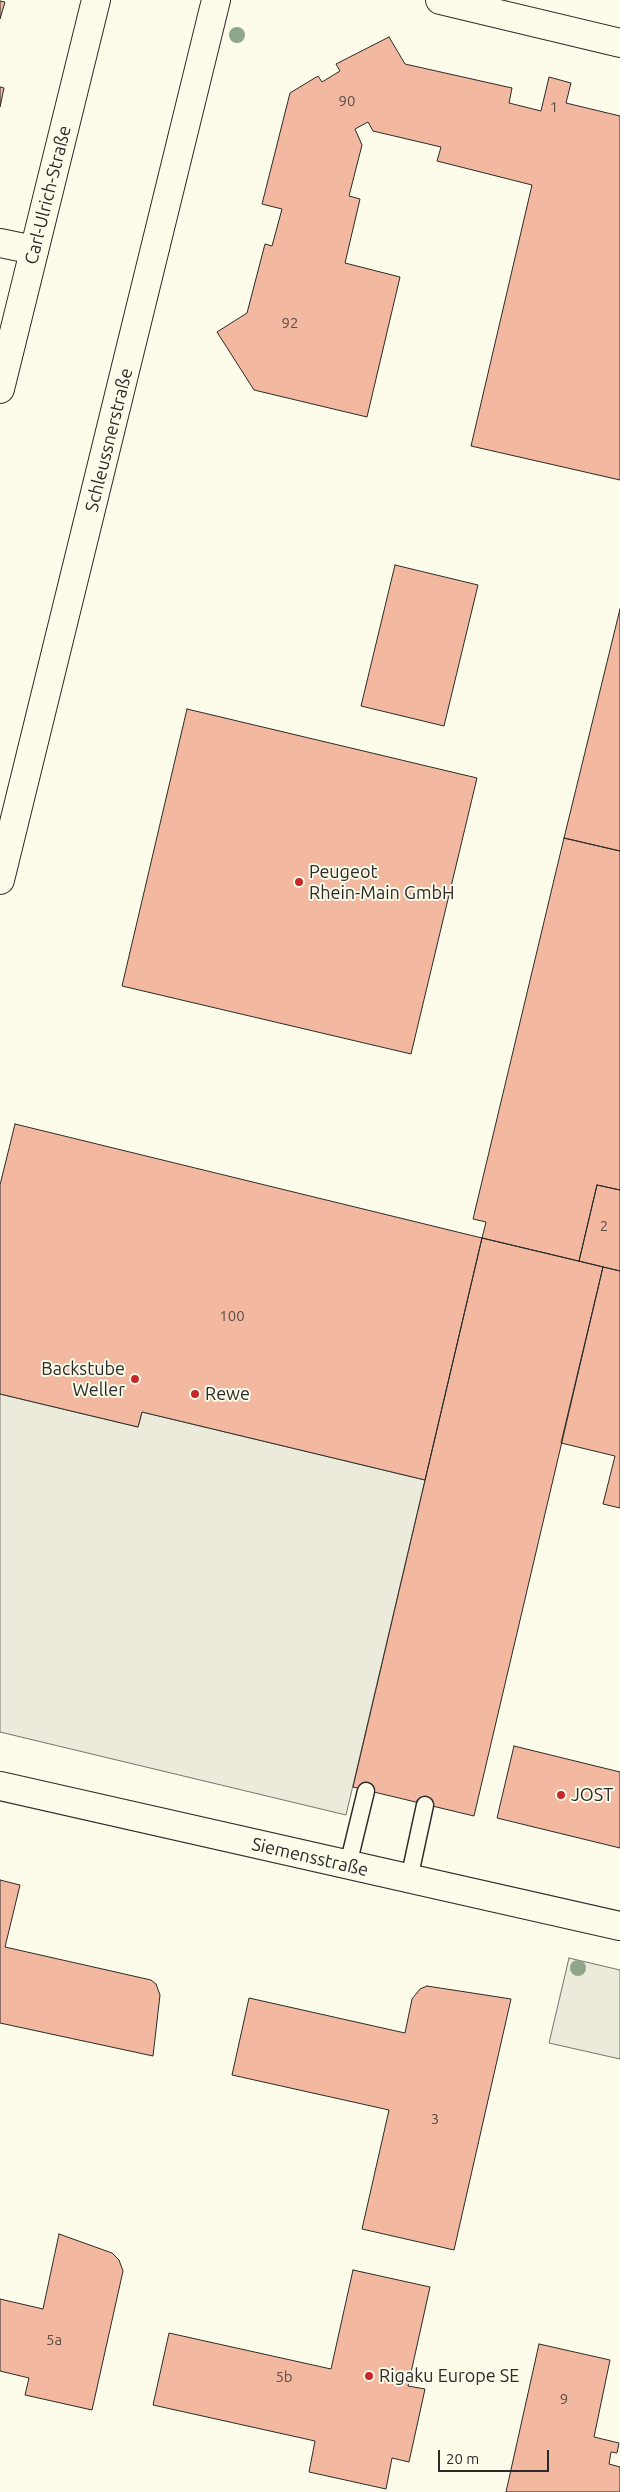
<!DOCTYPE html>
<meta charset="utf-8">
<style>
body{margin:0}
#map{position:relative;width:620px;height:2492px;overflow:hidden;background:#fdfbea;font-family:Ubuntu,sans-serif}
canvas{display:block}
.scale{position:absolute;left:438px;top:2450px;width:111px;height:22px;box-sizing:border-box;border:2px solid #2b2b2b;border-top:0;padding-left:6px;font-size:15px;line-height:18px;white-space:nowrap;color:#2b2b2b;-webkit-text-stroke:4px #fdfbea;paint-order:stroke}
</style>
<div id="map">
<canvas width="620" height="2492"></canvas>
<div class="scale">20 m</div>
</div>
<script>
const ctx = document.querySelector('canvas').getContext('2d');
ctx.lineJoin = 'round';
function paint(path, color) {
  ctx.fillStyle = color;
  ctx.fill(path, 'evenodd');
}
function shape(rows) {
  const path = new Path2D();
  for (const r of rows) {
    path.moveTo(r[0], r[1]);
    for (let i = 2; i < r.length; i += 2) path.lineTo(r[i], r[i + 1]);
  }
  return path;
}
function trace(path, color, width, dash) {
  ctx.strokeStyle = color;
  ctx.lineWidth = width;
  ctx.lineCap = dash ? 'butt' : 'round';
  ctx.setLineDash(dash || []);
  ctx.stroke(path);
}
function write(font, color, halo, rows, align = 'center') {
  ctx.font = font + ' Ubuntu,sans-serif';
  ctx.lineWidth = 4;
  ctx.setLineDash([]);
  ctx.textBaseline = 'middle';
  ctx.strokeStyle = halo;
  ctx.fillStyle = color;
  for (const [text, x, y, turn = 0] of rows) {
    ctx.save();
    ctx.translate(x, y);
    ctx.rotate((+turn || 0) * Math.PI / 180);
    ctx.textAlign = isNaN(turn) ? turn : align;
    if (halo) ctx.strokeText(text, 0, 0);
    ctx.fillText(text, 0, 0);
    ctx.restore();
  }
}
const parking = shape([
 [0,1394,138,1427,142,1412,425,1480,346,1815,0,1732,0,1394],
 [569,1958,620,1970,620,2059,549,2043,569,1958]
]);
paint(parking, '#eceadb');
trace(parking, '#74746e', 1);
const building = shape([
 [0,1,5,2,0,19,0,1],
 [389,37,405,64,512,88,509,103,541,111,549,77,571,83,566,103,620,116,620,480,471,446,532,185,437,161,441,147,373,131,368,122,355,129,362,145,349,196,360,199,345,263,400,277,367,417,254,390,217,332,247,313,265,244,272,246,282,209,262,204,290,93,318,76,322,82,340,71,336,64,389,37],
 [0,87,4,88,0,107,0,87],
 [395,565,478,585,444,726,361,706,395,565],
 [620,609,620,851,564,838,620,609],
 [187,709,477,778,411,1054,122,986,187,709],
 [564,838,620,851,620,1190,597,1185,579,1261,482,1238,486,1222,473,1219,564,838],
 [15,1124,482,1238,425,1480,142,1412,138,1427,0,1394,0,1185,15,1124],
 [597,1185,620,1190,620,1271,579,1261,597,1185],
 [482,1238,603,1267,474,1816,353,1787,482,1238],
 [603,1267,620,1271,620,1508,603,1504,615,1456,561,1443,603,1267],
 [514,1746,620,1772,620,1848,497,1818,514,1746],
 [0,1880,20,1885,5,1947,151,1980,156,1984,160,1995,153,2056,0,2023,0,1880],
 [427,1986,511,1999,454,2250,362,2229,389,2110,232,2075,249,1998,405,2033,412,1999,420,1989,427,1986],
 [59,2234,112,2253,119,2260,123,2271,92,2410,25,2395,29,2378,0,2371,0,2299,43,2309,59,2234],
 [353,2270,430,2287,408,2386,425,2389,409,2462,392,2458,386,2489,309,2472,315,2441,153,2405,169,2333,331,2369,353,2270],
 [539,2344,610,2360,594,2437,619,2443,617,2453,611,2452,609,2464,620,2467,620,2492,506,2492,539,2344]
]);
paint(building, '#f2b8a0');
trace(building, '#2b2b2b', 1);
const service = shape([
 [348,1865,366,1791],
 [409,1879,425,1805]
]);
const minor = shape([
 [440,0,620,43],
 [0,243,34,250],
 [0,880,216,0]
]);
const tertiary = shape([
 [0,1786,620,1926]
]);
const secondary = shape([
 [0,389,96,0]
]);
trace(service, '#2b2b2b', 19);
trace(minor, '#2b2b2b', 30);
trace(tertiary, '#2b2b2b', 30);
trace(secondary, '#2b2b2b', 30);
trace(service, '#fdfbea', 16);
trace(minor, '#fdfbea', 28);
trace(tertiary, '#fdfbea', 28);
trace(secondary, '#fdfbea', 28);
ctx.fillStyle = '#8ea78a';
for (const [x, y] of [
 [237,35],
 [578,1968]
]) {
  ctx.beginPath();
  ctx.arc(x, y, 8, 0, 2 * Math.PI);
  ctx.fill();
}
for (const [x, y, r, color] of [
 [299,882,5,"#c62828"],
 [135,1379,5,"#c62828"],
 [195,1394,5,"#c62828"],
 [561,1795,5,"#c62828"],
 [369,2376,5,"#c62828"]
]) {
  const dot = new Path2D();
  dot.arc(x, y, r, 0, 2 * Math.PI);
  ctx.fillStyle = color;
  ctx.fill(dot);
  trace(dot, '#fdfbea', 2);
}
write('15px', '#5d4e48', null, [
 ["90",347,101],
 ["1",554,107],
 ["92",290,323],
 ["2",604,1226],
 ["100",232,1316],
 ["3",435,2119],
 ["5a",54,2340],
 ["5b",284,2377],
 ["9",564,2399]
]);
write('18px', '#2b2b2b', '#fdfbea', [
 ["Carl-Ulrich-Straße",48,195,-76],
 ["Schleussnerstraße",109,440,-76],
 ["Siemensstraße",310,1857,13]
]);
write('18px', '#2b2b2b', '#fdfbea', [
 ["Peugeot",309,872],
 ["Rhein-Main GmbH",309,893],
 ["Backstube",125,1369,"right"],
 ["Weller",125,1390,"right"],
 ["Rewe",205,1394],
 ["JOST",571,1795],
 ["Rigaku Europe SE",379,2376]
], 'left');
</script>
